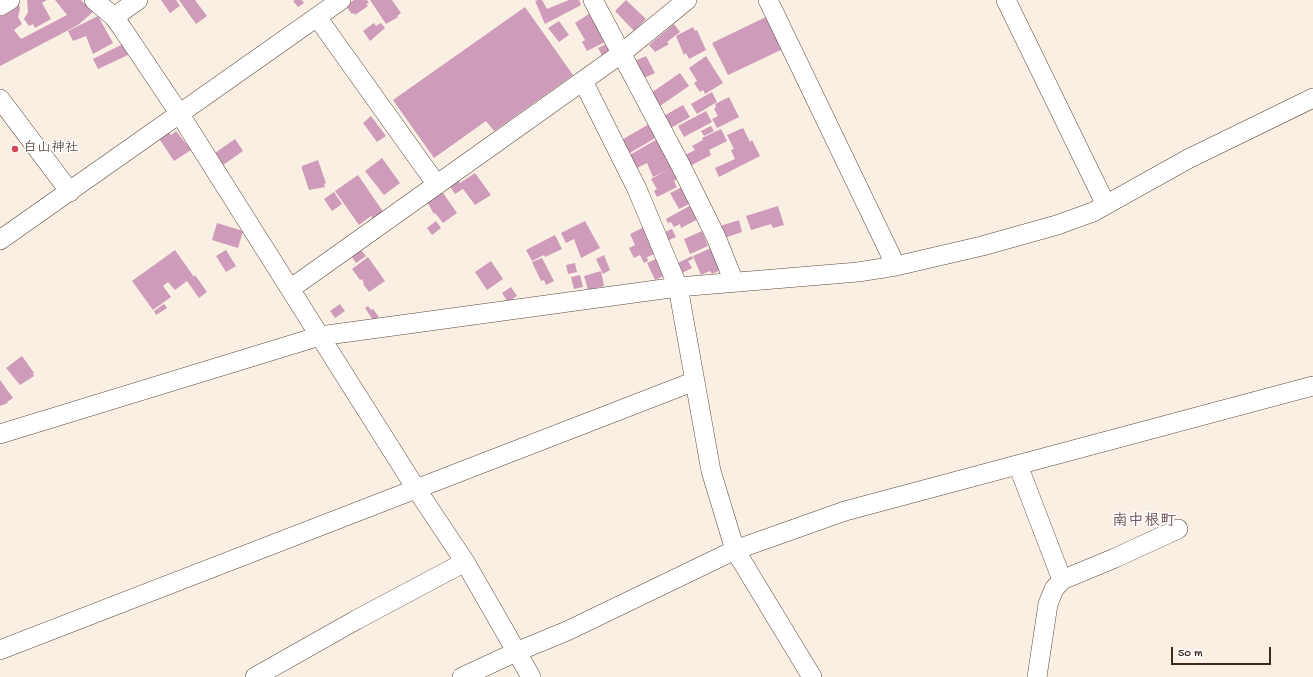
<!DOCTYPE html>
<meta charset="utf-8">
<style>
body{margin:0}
#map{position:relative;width:1313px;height:677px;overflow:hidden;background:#faefe3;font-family:"Gochi Hand",sans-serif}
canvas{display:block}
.scale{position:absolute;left:1171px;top:647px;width:100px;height:18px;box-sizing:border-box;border:2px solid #3b2a1e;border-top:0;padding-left:5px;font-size:12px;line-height:14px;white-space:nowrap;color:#3b2a1e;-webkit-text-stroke:3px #fff;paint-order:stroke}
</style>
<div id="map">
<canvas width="1313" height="677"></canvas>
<div class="scale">50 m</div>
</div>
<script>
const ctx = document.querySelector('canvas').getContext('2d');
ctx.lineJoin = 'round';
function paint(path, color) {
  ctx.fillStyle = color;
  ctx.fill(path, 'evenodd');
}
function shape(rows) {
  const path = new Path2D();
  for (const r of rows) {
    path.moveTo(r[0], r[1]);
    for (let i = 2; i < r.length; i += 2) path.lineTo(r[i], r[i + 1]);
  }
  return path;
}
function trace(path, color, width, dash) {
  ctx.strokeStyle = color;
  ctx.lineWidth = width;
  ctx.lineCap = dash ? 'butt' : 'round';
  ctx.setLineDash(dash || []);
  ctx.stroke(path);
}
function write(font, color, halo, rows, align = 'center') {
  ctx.font = font + ' "Gochi Hand","Klee One",sans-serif';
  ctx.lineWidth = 3;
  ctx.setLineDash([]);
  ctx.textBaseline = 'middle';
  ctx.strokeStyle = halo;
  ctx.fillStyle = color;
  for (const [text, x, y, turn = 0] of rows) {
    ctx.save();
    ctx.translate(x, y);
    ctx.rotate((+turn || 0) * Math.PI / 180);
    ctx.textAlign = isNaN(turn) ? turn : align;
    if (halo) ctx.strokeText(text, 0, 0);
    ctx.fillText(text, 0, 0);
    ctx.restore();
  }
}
paint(shape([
 [27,0,47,0,42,3,51,19,35,28,33,24,29,26,24,19,28,12],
 [55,0,81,0,93,12,78,25,0,66,0,12,18,1,20,9,18,17,22,24,14,30,21,39,67,15],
 [161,0,176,0,180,6,170,13],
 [179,0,195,0,207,16,196,24],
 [295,0,302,0,304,3,298,7,293,1],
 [354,0,367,0,369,3,366,4,368,6,355,15,354,13,352,14,346,6],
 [370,0,392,0,401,13,397,16,398,17,386,24],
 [538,0,542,0,547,9,569,0,579,0,581,5,545,24,535,1],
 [626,0,646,19,634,31,615,11],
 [525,7,573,75,494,131,486,121,434,158,393,100],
 [589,14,607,41,587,51,582,42,585,40,575,23],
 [98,16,113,43,93,54,86,36,73,41,68,31],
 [768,16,783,49,728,75,712,43],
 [559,21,569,35,559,42,548,28],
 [374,23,376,26,381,23,385,28,370,41,363,31],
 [674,24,680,32,667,42,669,44,655,52,649,45],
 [693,27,695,31,697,30,706,50,689,59,686,53,684,55,676,36],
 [608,43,613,51,603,57,598,48],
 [123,44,128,55,98,69,93,59],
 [646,56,655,73,644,78,635,61],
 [706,56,723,83,705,94,703,90,700,92,694,83,697,81,689,68],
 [680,73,689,86,660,106,651,93],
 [712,92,717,102,697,114,691,104],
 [729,97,739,117,717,128,712,119,718,116,714,109,716,107,715,104],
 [683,105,690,117,669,129,662,117],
 [706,111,712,122,684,137,678,126],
 [371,116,386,136,377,142,363,123],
 [649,124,657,137,628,154,620,141],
 [711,126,714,131,704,136,701,131],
 [743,128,750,142,752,140,760,156,719,177,715,168,735,159,731,150,734,149,727,135],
 [721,129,727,141,709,150,711,155,688,167,683,156,695,150,692,146,703,140,702,138],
 [167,131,171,135,176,131,191,150,174,161,158,137],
 [661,137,672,167,671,168,677,179,674,181,677,187,657,197,654,191,657,189,651,179,669,169,653,177,647,163,635,169,628,156],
 [235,139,243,151,223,165,215,153],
 [382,158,400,183,384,195,365,171],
 [318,160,326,183,324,184,325,187,309,190,302,169,302,166],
 [475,173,491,195,475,205,463,189,455,194,449,185,458,179,460,183],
 [358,175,384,213,374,220,371,216,359,225,335,191],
 [684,186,693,202,679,209,670,193],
 [441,190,457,213,443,223,435,213,434,214,426,200],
 [334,192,342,204,332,211,324,199],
 [693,204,700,218,681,228,680,224,674,227,671,222,668,223,666,219],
 [778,206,784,225,773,228,771,224,751,230,746,216],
 [739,220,742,232,721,239,717,227],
 [436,221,441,228,432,235,427,228],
 [585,221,600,248,581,258,574,239,566,243,561,233],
 [217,223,243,231,238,248,212,240],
 [644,227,655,254,647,257,648,261,644,263,640,255,634,258,629,248,635,245,630,234],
 [672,229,676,237,667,241,663,233],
 [702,231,708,246,690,254,684,239],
 [555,235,562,249,545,257,544,255,532,261,526,250],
 [713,247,723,269,712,274,710,271,701,275,693,256],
 [175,250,194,277,195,275,207,292,199,298,187,281,175,290,168,282,163,286,171,297,153,310,132,281],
 [226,250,236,266,226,272,216,256],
 [361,250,366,256,356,263,352,257],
 [604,255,610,270,603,274,596,259],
 [692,256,693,259,688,261,692,268,682,273,678,263],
 [368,257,385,281,369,292,363,284,364,283,362,279,360,280,352,269],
 [542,258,554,281,546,285,544,280,541,281,532,262],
 [658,258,666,275,655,280,647,263],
 [491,261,503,279,487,290,475,272],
 [575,263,577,272,568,274,566,265],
 [601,271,604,286,588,290,584,276],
 [580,275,583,287,574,289,571,277],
 [511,287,517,296,508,302,502,293],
 [164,304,167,308,156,315,154,311],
 [340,304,345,311,335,318,330,311],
 [368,306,371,310,373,309,379,317,373,320,365,308],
 [22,356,34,373,33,374,34,376,20,385,6,368],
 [0,380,13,398,7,402,8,403,0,406]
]), '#cf9bba');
const minor = shape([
 [94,0,114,17,122,28,179,113,417,490,465,562,531,677],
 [593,0,681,166,716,237,734,282],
 [768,0,896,266],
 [1006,0,1106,205],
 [0,6,10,0],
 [114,17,138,0],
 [317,17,437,185],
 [583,81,637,189,678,287,711,471,735,550,812,677],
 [0,99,70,192],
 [0,240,341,0],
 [290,289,622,53,687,0],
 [0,434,320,336,678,287,858,272,896,266,982,246,1057,225,1093,212,1188,159,1313,98],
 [1018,465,1062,580],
 [0,650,695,381],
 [255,677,356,620,465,562],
 [462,677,516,652,567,631,735,550,845,511,1313,386],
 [1037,677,1048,604,1054,589,1062,580,1115,558,1178,529]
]);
trace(minor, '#58483c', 20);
trace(minor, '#fff', 19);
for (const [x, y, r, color] of [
 [15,149,4,"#d1495b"]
]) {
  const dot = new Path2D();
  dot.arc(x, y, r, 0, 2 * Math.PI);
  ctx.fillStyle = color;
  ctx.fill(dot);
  trace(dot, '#fff', 1.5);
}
write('14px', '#3b2a1e', '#fff', [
 ["白山神社",23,149]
], 'left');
write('bold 16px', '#6f5255', '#fff', [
 ["南中根町",1144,523]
]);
</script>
